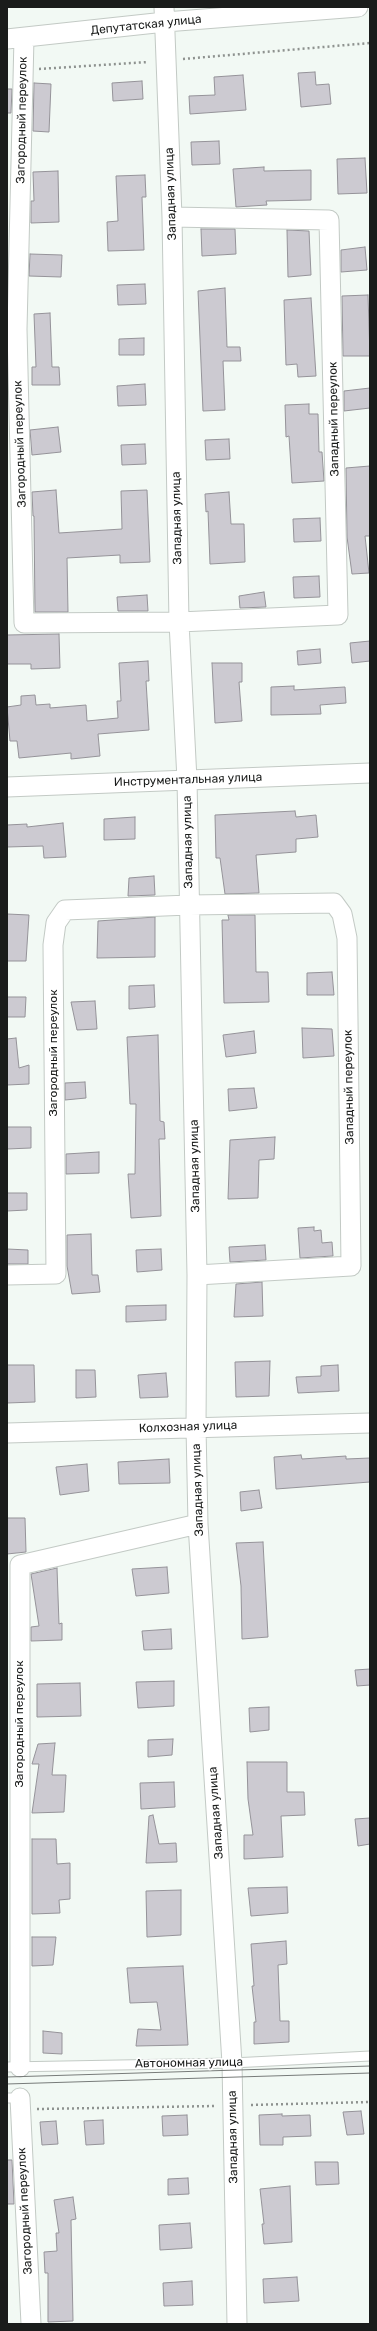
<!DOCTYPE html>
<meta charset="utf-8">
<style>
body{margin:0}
#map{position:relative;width:377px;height:2331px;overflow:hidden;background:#f2f9f4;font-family:Rubik,sans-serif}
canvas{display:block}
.frame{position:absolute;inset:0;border:8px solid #1a1c1b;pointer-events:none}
</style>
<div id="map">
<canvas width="377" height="2331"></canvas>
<div class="frame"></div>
</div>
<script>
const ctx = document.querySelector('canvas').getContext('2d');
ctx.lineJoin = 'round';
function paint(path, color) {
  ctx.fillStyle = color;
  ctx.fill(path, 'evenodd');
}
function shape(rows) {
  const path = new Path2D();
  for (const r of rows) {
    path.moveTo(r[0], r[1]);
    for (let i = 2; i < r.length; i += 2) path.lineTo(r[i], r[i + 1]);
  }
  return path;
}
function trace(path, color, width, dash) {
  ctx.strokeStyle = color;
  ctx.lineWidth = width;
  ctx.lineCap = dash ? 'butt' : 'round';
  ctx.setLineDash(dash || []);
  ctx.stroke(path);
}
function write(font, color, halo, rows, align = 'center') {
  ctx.font = font + ' Rubik,sans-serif';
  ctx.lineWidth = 3.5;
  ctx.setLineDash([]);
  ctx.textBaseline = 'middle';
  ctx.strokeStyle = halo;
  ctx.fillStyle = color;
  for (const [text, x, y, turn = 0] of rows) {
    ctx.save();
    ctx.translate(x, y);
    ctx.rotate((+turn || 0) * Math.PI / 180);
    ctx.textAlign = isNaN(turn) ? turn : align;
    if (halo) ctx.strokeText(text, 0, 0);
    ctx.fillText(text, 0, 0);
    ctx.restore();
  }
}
const building = shape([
 [315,72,316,85,329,84,331,104,301,107,298,73,315,72],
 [243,75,246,110,190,114,189,96,215,95,214,77,243,75],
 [142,81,143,99,113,101,112,83,142,81],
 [34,83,51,84,49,132,33,131,34,83],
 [7,89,12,89,11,113,7,113,7,89],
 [219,141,220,164,192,165,191,142,219,141],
 [365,158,367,193,338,194,337,159,365,158],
 [264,167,264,171,311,170,311,200,266,201,267,205,236,207,233,169,264,167],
 [58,171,59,222,31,223,31,201,34,201,33,172,58,171],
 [145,175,146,197,142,197,144,250,108,251,107,222,118,221,116,176,145,175],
 [201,229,235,229,236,254,202,256,201,229],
 [287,230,309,231,311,275,288,277,287,230],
 [365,247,367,270,341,272,341,250,365,247],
 [30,254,62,255,61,277,29,276,30,254],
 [145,284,146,304,118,305,117,285,145,284],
 [225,288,227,347,240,347,241,361,223,361,225,410,203,411,198,291,225,288],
 [368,295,370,356,343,356,342,296,368,295],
 [311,298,316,376,298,377,297,364,286,365,284,300,311,298],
 [50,313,52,367,59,367,60,385,32,385,32,367,36,367,34,314,50,313],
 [144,338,144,355,119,355,119,339,144,338],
 [145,384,146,405,118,406,117,386,145,384],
 [370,388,370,408,344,411,344,391,370,388],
 [309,404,309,414,318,414,319,452,322,452,324,481,292,483,289,436,286,437,285,405,309,404],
 [58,427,61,452,32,455,30,430,58,427],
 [229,439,230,459,206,460,205,440,229,439],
 [145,444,146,464,122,465,121,445,145,444],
 [370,466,370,536,365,536,369,573,352,574,347,537,346,468,370,466],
 [56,490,59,533,122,529,121,491,147,490,150,562,120,563,120,555,67,558,68,612,35,612,34,516,33,516,32,492,56,490],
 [229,492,231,524,244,524,245,562,210,564,208,511,206,512,205,494,229,492],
 [320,518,321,541,294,542,293,519,320,518],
 [319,576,320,597,294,598,293,577,319,576],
 [264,592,266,607,240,608,239,596,264,592],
 [147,595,148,611,118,611,117,597,147,595],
 [59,634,60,668,31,669,31,664,7,664,7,635,59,634],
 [370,641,370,661,352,663,350,643,370,641],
 [320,649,321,663,298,665,297,651,320,649],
 [148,661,149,681,146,681,149,730,98,734,100,756,71,759,71,753,19,758,17,741,10,741,7,707,21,705,21,696,35,695,36,705,50,704,50,708,86,705,87,721,118,718,117,701,121,701,119,663,148,661],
 [212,663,242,663,242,682,239,682,242,721,215,723,212,663],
 [294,686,294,690,345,687,346,703,320,705,321,714,271,715,271,687,294,686],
 [295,811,296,817,316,815,318,837,296,839,296,852,256,855,259,893,225,894,220,858,216,858,215,815,295,811],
 [135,817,135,839,104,840,104,819,135,817],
 [63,823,66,857,44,858,43,846,7,847,7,825,27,824,27,827,63,823],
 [154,876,155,895,128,896,129,878,154,876],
 [7,914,29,915,26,961,7,961,7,914],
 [228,915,255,915,256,972,268,972,269,1002,224,1003,222,920,229,920,228,915],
 [155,917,155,957,97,958,98,921,155,917],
 [332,972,334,995,307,995,307,973,332,972],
 [154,985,155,1007,129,1009,129,986,154,985],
 [7,997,26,997,25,1017,7,1017,7,997],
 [95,1001,97,1029,77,1030,71,1002,95,1001],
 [302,1028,332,1029,334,1056,303,1058,302,1028],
 [254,1031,256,1053,226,1057,223,1035,254,1031],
 [158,1035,160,1121,164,1122,165,1139,159,1139,161,1216,131,1218,128,1174,135,1174,136,1104,130,1104,127,1037,158,1035],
 [16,1038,19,1068,29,1065,29,1084,7,1085,7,1039,16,1038],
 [85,1082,86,1098,65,1100,65,1083,85,1082],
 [254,1088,257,1108,229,1111,228,1089,254,1088],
 [7,1127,31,1127,31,1148,7,1149,7,1127],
 [275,1137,274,1159,259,1160,258,1198,228,1199,230,1140,275,1137],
 [99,1152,99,1173,66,1174,66,1154,99,1152],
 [7,1193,27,1193,27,1210,7,1211,7,1193],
 [314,1227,314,1231,321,1230,322,1243,332,1242,333,1256,300,1258,298,1228,314,1227],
 [91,1234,92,1275,98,1275,100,1292,72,1294,67,1266,67,1235,91,1234],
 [265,1245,266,1260,230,1262,229,1247,265,1245],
 [7,1249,28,1250,28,1264,7,1264,7,1249],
 [161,1249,162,1270,137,1272,136,1250,161,1249],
 [262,1282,263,1316,234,1317,236,1284,262,1282],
 [166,1305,166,1320,126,1322,126,1306,166,1305],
 [270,1361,269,1396,236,1397,235,1362,270,1361],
 [7,1365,34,1365,35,1402,7,1403,7,1365],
 [338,1365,339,1391,298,1393,296,1377,321,1376,321,1366,338,1365],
 [76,1370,95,1370,96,1397,76,1398,76,1370],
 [166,1373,168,1397,140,1398,138,1375,166,1373],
 [301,1455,302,1459,346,1456,346,1459,370,1458,370,1482,276,1489,274,1457,301,1455],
 [169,1459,170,1483,119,1484,118,1462,169,1459],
 [87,1464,89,1491,60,1495,56,1467,87,1464],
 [259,1490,262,1508,241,1511,240,1492,259,1490],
 [7,1518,25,1518,26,1552,7,1554,7,1518],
 [263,1542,268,1637,242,1639,241,1586,236,1543,263,1542],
 [167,1567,169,1593,136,1596,132,1569,167,1567],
 [57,1568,59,1624,62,1623,62,1640,31,1641,31,1627,39,1626,31,1574,57,1568],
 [171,1629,172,1649,144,1650,142,1631,171,1629],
 [370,1669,370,1685,357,1686,355,1670,370,1669],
 [174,1681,174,1706,138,1708,136,1682,174,1681],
 [80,1683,81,1716,37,1717,37,1684,80,1683],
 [269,1707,269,1730,250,1732,249,1708,269,1707],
 [173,1739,172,1755,148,1757,148,1740,173,1739],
 [55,1743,52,1775,66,1775,64,1812,32,1813,39,1764,32,1764,38,1744,55,1743],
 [247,1762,287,1762,287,1792,304,1792,305,1815,281,1816,283,1857,244,1859,244,1835,253,1835,248,1799,247,1762],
 [174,1782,175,1807,141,1809,140,1783,174,1782],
 [153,1815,159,1844,176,1843,177,1862,146,1863,149,1816,153,1815],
 [370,1818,370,1844,358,1846,355,1819,370,1818],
 [32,1839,56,1839,57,1864,70,1863,70,1899,59,1900,60,1913,32,1914,32,1839],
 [287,1887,288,1913,251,1916,248,1888,287,1887],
 [181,1890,181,1935,147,1937,146,1891,181,1890],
 [32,1937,56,1937,53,1965,32,1966,32,1937],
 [286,1941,287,1964,278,1965,280,2021,289,2021,289,2042,254,2044,254,2022,256,2022,252,1986,254,1986,251,1944,286,1941],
 [183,1966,188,2045,136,2046,138,2029,161,2030,157,2002,130,2003,127,1968,183,1966],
 [43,2031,62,2033,62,2054,43,2053,43,2031],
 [361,2111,364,2134,347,2135,343,2112,361,2111],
 [282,2114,282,2116,310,2115,311,2136,283,2137,283,2145,260,2145,259,2115,282,2114],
 [187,2115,188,2135,163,2136,162,2116,187,2115],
 [103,2120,104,2144,86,2145,84,2121,103,2120],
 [56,2121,58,2144,42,2145,40,2122,56,2121],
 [7,2160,12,2160,14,2204,7,2204,7,2160],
 [315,2162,338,2162,339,2184,316,2185,315,2162],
 [188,2178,189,2194,168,2195,168,2179,188,2178],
 [290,2186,292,2242,264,2244,262,2224,264,2224,260,2189,290,2186],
 [73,2197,76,2219,71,2220,73,2321,48,2322,48,2273,45,2273,44,2252,57,2251,56,2233,59,2233,54,2200,73,2197],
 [190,2223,192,2248,160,2250,159,2225,190,2223],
 [297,2277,299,2301,264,2303,263,2279,297,2277],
 [192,2281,193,2305,164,2306,163,2283,192,2281]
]);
paint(building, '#cccad1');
trace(building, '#959399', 1);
const lane = shape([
 [7,2067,232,2063,370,2056],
 [7,2098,20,2098]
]);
const street = shape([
 [164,7,172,217,179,622,187,780,197,1275,196,1427,198,1524,232,2063,237,2324],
 [24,38,17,329,24,623,179,622,338,615,329,220,172,217],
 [7,39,165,22,358,7],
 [7,787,370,773],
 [7,1275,56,1274,53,945,56,923,65,910,189,905,334,903,342,914,347,938,351,1266,197,1275],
 [7,1433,370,1423],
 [20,2067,20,1565,198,1524],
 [20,2098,31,2324]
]);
trace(lane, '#c3cac5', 11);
trace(street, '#c3cac5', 21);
trace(shape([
 [183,59,370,43],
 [39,69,148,62],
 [251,2105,370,2102],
 [37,2109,216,2106]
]), '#8e928f', 2.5, [2, 3]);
trace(lane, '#fff', 9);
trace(street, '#fff', 19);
trace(shape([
 [7,2077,370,2066],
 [7,2084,370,2073]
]), '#777b79', 1);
write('12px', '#1a1c1b', '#fff', [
 ["Депутатская улица",146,25,-6],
 ["Загородный переулок",22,120,-89],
 ["Западная улица",171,194,-92],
 ["Западный переулок",334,419,-91],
 ["Загородный переулок",20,444,-92],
 ["Западная улица",177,518,-91],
 ["Инструментальная улица",188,780,-2],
 ["Западная улица",188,842,-91],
 ["Загородный переулок",54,1053,-90],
 ["Западный переулок",349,1087,-91],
 ["Западная улица",195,1166,-91],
 ["Колхозная улица",188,1427,-2],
 ["Западная улица",198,1490,-92],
 ["Загородный переулок",20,1724,-90],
 ["Западная улица",216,1813,-94],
 ["Автономная улица",189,2063,-1],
 ["Западная улица",233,2137,-91],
 ["Загородный переулок",25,2211,-93]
]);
</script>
